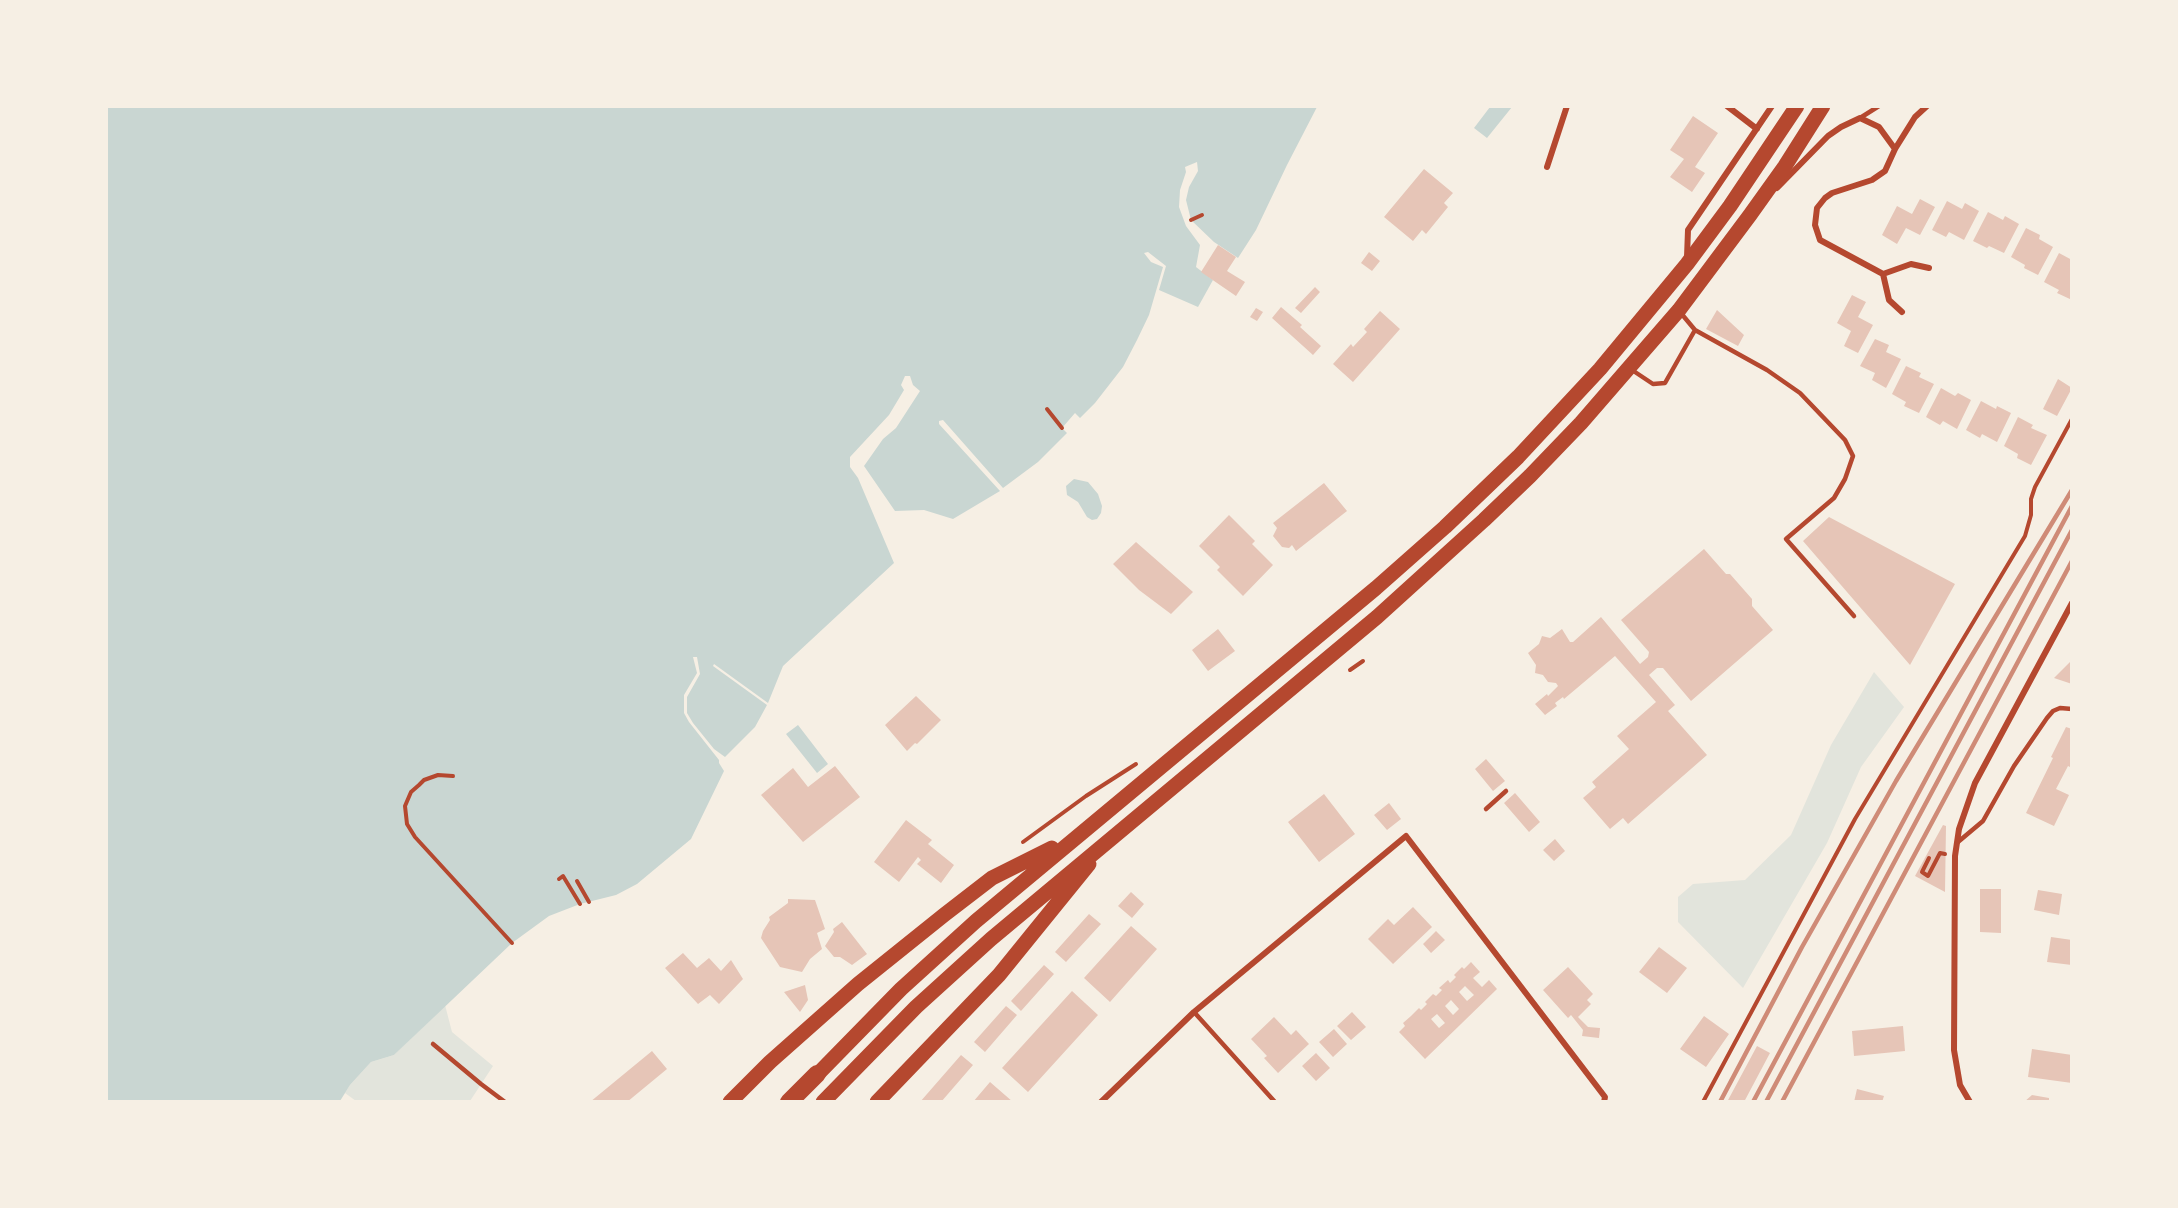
<!DOCTYPE html>
<style>
body{margin:0}
#map{position:relative;width:2178px;height:1208px;overflow:hidden;background:#f6efe4;font-family:Ubuntu,sans-serif}
canvas{display:block}
.frame{position:absolute;inset:0;border:108px solid #f6efe4;pointer-events:none}
</style>
<div id="map">
<canvas width="2178" height="1208"></canvas>
<div class="frame"></div>
</div>
<script>
const ctx = document.querySelector('canvas').getContext('2d');
ctx.lineJoin = 'round';
function paint(path, color) {
  ctx.fillStyle = color;
  ctx.fill(path, 'evenodd');
}
function shape(rows) {
  const path = new Path2D();
  for (const r of rows) {
    path.moveTo(r[0], r[1]);
    for (let i = 2; i < r.length; i += 2) path.lineTo(r[i], r[i + 1]);
  }
  return path;
}
function trace(path, color, width, dash) {
  ctx.strokeStyle = color;
  ctx.lineWidth = width;
  ctx.lineCap = dash ? 'butt' : 'round';
  ctx.setLineDash(dash || []);
  ctx.stroke(path);
}
paint(shape([
 [1874,672,1904,707,1861,767,1827,843,1743,988,1678,922,1678,897,1693,884,1745,880,1791,835,1831,745],
 [445,1005,452,1032,493,1066,470,1101,356,1101,345,1093,350,1085,371,1062,394,1055]
]), '#e2e4dc');
paint(shape([
 [107,107,1317,107,1287,165,1256,230,1238,258,1214,242,1191,220,1186,200,1189,187,1198,171,1197,162,1185,167,1186,172,1180,190,1179,207,1186,226,1200,245,1196,267,1213,280,1198,307,1159,290,1166,266,1148,252,1144,253,1151,262,1163,267,1149,315,1137,340,1123,367,1095,403,1080,418,1075,413,1062,428,1067,433,1038,462,1003,488,943,420,939,421,939,424,1000,491,953,519,924,510,895,511,864,466,883,439,896,428,920,391,913,385,910,376,905,376,901,385,904,390,889,415,850,457,850,467,858,478,894,563,783,666,768,703,714,664,713,666,767,705,755,727,725,757,714,749,693,723,687,713,687,697,700,674,697,657,693,657,697,673,684,695,684,713,689,722,719,760,719,763,724,771,691,839,637,884,616,895,580,904,549,916,512,943,394,1055,371,1062,350,1085,340,1101,107,1102],
 [1490,107,1512,107,1487,138,1474,128],
 [1074,479,1088,482,1098,494,1102,506,1101,513,1097,519,1092,520,1087,517,1078,502,1067,495,1066,486],
 [798,725,828,764,817,773,786,734]
]), '#c9d6d2');
paint(shape([
 [1693,116,1718,133,1695,167,1705,173,1692,192,1670,177,1684,159,1670,150],
 [1424,169,1453,193,1444,203,1448,207,1426,234,1422,230,1413,241,1384,217],
 [1920,199,1935,207,1920,235,1906,228,1897,244,1882,235,1897,206,1912,214],
 [1947,201,1962,209,1965,203,1979,211,1964,240,1949,232,1946,237,1932,230],
 [1988,212,2003,220,2005,216,2019,224,2004,253,1989,246,1987,248,1973,241],
 [2026,228,2040,235,2039,239,2053,247,2038,275,2024,268,2025,265,2011,257],
 [1218,245,1236,257,1227,271,1245,282,1236,296,1201,272],
 [1369,252,1380,261,1372,271,1361,263],
 [2059,253,2072,260,2072,300,2057,293,2059,290,2044,282],
 [1315,287,1320,292,1301,313,1295,308],
 [1852,295,1866,302,1858,317,1873,325,1858,353,1844,346,1851,331,1837,323],
 [1281,307,1302,325,1300,327,1321,346,1313,355,1272,318],
 [1256,308,1263,312,1257,321,1250,317],
 [1717,310,1744,335,1738,346,1706,329],
 [1380,311,1400,329,1353,382,1333,364,1351,344,1353,347,1367,332,1364,329],
 [1875,339,1889,345,1886,352,1901,359,1886,388,1872,380,1875,373,1860,366],
 [1906,366,1921,373,1919,377,1934,384,1919,413,1904,406,1906,402,1892,394],
 [2058,379,2072,388,2057,416,2043,409],
 [1941,388,1955,396,1958,393,1971,400,1957,429,1943,421,1940,425,1926,417],
 [1981,401,1996,409,1997,406,2011,413,1997,442,1982,434,1980,438,1966,430],
 [2018,417,2033,425,2031,428,2047,435,2031,465,2017,458,2018,454,2004,446],
 [1324,483,1347,511,1296,551,1292,545,1289,548,1282,547,1273,536,1277,528,1273,523],
 [1229,515,1255,541,1252,544,1273,565,1243,596,1217,570,1220,567,1199,546],
 [1829,517,1955,584,1910,665,1803,541],
 [1136,542,1193,592,1171,614,1139,590,1113,564],
 [1704,549,1726,574,1730,574,1752,599,1752,606,1773,630,1691,701,1663,668,1657,668,1649,675,1675,705,1668,711,1707,755,1628,824,1623,818,1610,829,1583,798,1596,787,1592,782,1629,749,1617,736,1656,702,1615,656,1564,699,1563,697,1555,703,1557,706,1545,715,1535,704,1547,694,1548,696,1558,686,1556,683,1548,682,1543,675,1535,673,1536,665,1528,653,1539,644,1542,636,1550,638,1562,629,1570,642,1573,642,1601,617,1640,664,1648,657,1649,652,1621,620],
 [1218,629,1235,651,1208,671,1192,650],
 [2072,660,2072,684,2054,678],
 [916,696,941,720,917,744,915,743,907,751,885,725],
 [2066,727,2072,729,2072,768,2068,766,2056,789,2069,795,2054,826,2026,813,2053,758,2051,757],
 [1486,759,1505,781,1493,791,1475,769],
 [835,766,860,797,803,842,761,795,793,768,808,787],
 [1515,793,1540,822,1529,832,1504,803],
 [1324,794,1355,834,1319,862,1288,822],
 [1389,803,1401,819,1387,830,1374,815],
 [906,820,932,840,928,844,954,865,941,883,917,864,921,860,918,857,899,882,874,862],
 [1943,825,1946,826,1945,892,1915,876],
 [1555,839,1565,851,1554,861,1543,850],
 [1980,889,2001,889,2001,933,1980,932],
 [2038,890,2062,894,2059,915,2034,910],
 [1131,892,1144,904,1132,918,1118,906],
 [788,899,815,900,825,929,817,933,822,949,810,959,802,972,780,967,761,938,763,931,770,920,769,917,788,903],
 [1413,907,1432,927,1393,964,1368,939,1388,919,1394,925],
 [1089,914,1101,924,1066,962,1055,952],
 [842,922,867,954,852,965,840,957,834,957,825,946,834,932,833,929],
 [1131,926,1157,949,1110,1002,1084,978],
 [1436,931,1445,940,1431,953,1423,944],
 [2051,937,2072,940,2072,965,2047,962],
 [1659,947,1687,968,1667,993,1639,972],
 [683,953,697,968,709,958,721,971,731,960,743,979,719,1004,710,995,698,1004,665,968],
 [1471,962,1480,972,1473,978,1482,987,1489,980,1497,989,1425,1059,1399,1032,1405,1026,1403,1023,1411,1016,1419,1008,1421,1010,1427,1004,1425,1002,1433,994,1436,996,1442,990,1439,988,1448,980,1450,983,1456,977,1454,975,1462,967,1464,969],
 [1465,986,1474,995,1467,1001,1459,992],
 [1451,1000,1459,1009,1453,1015,1445,1006],
 [1437,1014,1445,1023,1439,1028,1431,1019],
 [1044,965,1054,974,1021,1011,1011,1001],
 [1568,967,1593,994,1587,1000,1591,1004,1578,1017,1588,1027,1600,1028,1599,1038,1582,1036,1583,1030,1571,1015,1568,1018,1543,990],
 [805,985,808,1000,800,1012,784,992],
 [1072,991,1098,1015,1028,1092,1002,1068],
 [1006,1006,1017,1015,985,1052,974,1042],
 [1352,1012,1366,1027,1351,1040,1337,1026],
 [1704,1016,1729,1034,1706,1067,1680,1049],
 [1274,1017,1291,1035,1296,1030,1309,1044,1278,1073,1264,1058,1267,1056,1251,1039],
 [1903,1026,1905,1051,1854,1056,1852,1031],
 [1334,1029,1347,1044,1333,1057,1319,1042],
 [1757,1046,1770,1053,1744,1102,1727,1102],
 [2032,1049,2072,1055,2072,1083,2028,1077],
 [652,1051,667,1069,627,1102,590,1102],
 [1316,1053,1330,1068,1316,1081,1302,1066],
 [961,1055,973,1065,941,1102,920,1102],
 [990,1082,1013,1102,973,1102],
 [1857,1089,1884,1096,1882,1102,1854,1102],
 [2032,1095,2049,1098,2049,1102,2024,1102]
]), '#e6c5b7');
trace(shape([
 [1191,220,1202,215],
 [1047,409,1062,428],
 [1350,670,1363,661],
 [453,776,438,775,424,780,419,785,411,792,405,806,407,824,415,837,512,943],
 [1023,842,1086,796,1136,764],
 [1929,858,1922,872,1928,876,1940,853,1945,854],
 [559,879,563,876,580,904],
 [577,881,589,902],
 [1703,1102,1855,819,2025,536,2031,515,2031,499,2035,487,2072,419]
]), '#b5482f', 4);
trace(shape([
 [1860,118,1879,106],
 [1680,312,1695,330,1767,370,1800,393,1845,440,1853,456,1845,479,1834,498,1786,539,1854,616],
 [1632,370,1653,384,1665,383,1695,330],
 [1486,809,1506,791],
 [1958,842,1983,821,2014,766,2047,718,2053,711,2060,708,2072,709],
 [1194,1012,1275,1102],
 [433,1044,481,1084,505,1102]
]), '#b5482f', 4.5);
trace(shape([
 [1727,106,1757,129],
 [1927,106,1915,117,1895,149,1885,171,1872,180,1832,193,1825,198,1817,208,1815,225,1820,240,1883,274,1911,264,1929,268],
 [1547,167,1567,106],
 [1777,188,1828,136,1841,127,1860,118,1879,127,1895,149],
 [1687,257,1688,230,1772,106],
 [1883,274,1889,300,1902,312],
 [1101,1102,1194,1012,1406,836,1605,1097,1604,1102],
 [1970,1102,1960,1085,1954,1050,1955,856,1959,829,1975,783,2072,603]
]), '#b5482f', 6);
trace(shape([
 [809,1083,901,989,976,921,1376,588,1445,527,1518,457,1600,369,1687,264,1730,206,1797,106],
 [730,1102,770,1062,858,984,944,915,992,878,1052,848],
 [823,1102,916,1007,991,939,1377,617,1484,520,1530,476,1581,423,1679,310,1750,215,1785,166,1823,106],
 [877,1102,999,975,1089,864]
]), '#b5482f', 15);
trace(shape([
 [789,1102,817,1074]
]), '#b5482f', 18);
trace(shape([
 [1720,1102,1802,947,1896,781,2072,490],
 [1753,1102,2072,506],
 [1766,1102,2072,530],
 [1782,1102,2072,561]
]), '#cf8b77', 4.5);
</script>
